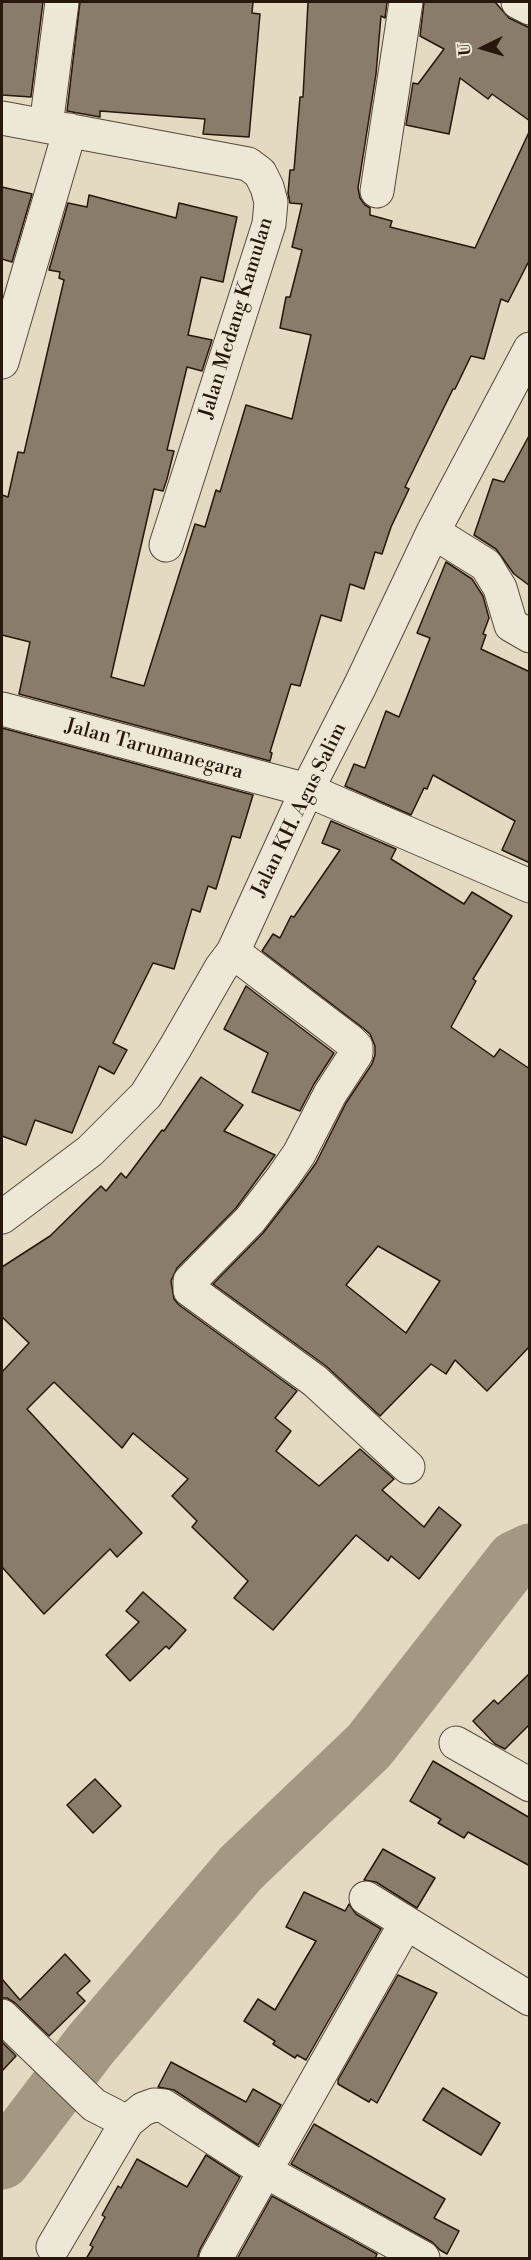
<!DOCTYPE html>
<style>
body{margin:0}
#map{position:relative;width:531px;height:2260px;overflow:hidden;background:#e4dac1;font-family:"Libre Bodoni",serif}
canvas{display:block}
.frame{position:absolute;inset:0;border:3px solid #27170c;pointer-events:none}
.north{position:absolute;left:453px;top:18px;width:60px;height:60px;-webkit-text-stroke:4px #ede7d7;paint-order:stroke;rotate:265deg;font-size:16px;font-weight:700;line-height:24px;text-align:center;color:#27170c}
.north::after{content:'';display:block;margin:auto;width:21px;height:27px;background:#27170c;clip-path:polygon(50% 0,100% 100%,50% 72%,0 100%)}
</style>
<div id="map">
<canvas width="531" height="2260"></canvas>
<div class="frame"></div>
<div class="north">U</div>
</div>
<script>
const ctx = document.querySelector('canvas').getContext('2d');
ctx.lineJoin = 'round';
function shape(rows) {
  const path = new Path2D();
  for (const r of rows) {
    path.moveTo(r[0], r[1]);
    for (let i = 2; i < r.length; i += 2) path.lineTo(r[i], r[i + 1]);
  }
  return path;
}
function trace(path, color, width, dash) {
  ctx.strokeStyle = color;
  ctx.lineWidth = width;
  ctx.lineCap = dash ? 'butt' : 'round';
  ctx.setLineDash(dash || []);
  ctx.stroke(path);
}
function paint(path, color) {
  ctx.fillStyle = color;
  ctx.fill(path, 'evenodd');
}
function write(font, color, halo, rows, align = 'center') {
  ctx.font = font + ' "Libre Bodoni",serif';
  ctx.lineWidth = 5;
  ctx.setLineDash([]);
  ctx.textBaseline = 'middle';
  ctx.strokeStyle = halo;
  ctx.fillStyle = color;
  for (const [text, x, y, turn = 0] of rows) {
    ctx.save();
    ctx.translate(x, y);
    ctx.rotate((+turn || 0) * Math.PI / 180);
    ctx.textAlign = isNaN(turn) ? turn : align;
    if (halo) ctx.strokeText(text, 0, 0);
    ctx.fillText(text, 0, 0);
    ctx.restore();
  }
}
trace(shape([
 [2,2161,91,2044,241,1868,369,1746,515,1559,530,1552]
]), '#a49883', 57);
const building = shape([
 [2,2,43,2,31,97,2,95,2,2],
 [80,2,253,2,252,13,260,14,249,137,203,134,205,119,100,111,100,117,67,111,80,2],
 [308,2,387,2,385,18,381,16,376,74,358,188,360,198,365,205,370,208,370,215,392,221,390,227,475,248,530,130,530,259,508,302,501,299,484,359,471,356,455,389,453,389,405,487,409,489,391,527,382,554,375,552,364,589,350,584,341,621,321,615,300,686,291,684,270,752,272,753,270,761,19,694,30,642,2,635,2,495,8,497,18,452,24,453,64,280,59,278,60,272,49,270,68,203,87,207,89,195,176,218,179,203,237,217,223,282,201,277,188,335,212,340,202,371,187,367,167,450,174,451,167,479,163,491,154,489,111,677,144,686,195,524,205,527,216,490,220,492,246,405,292,419,311,335,280,328,286,297,290,297,302,250,292,247,302,204,290,203,288,193,290,170,294,170,300,97,303,97,308,2],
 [424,2,495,2,509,18,530,28,530,121,492,94,488,99,460,78,449,134,406,125,413,83,418,84,444,49,420,36,424,2],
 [2,187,32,194,12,262,2,259,2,187],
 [530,434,530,586,514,574,496,549,474,535,493,479,504,482,530,434],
 [446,562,472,579,483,596,489,618,483,634,486,635,481,649,530,672,530,863,502,850,515,821,433,775,427,789,424,788,411,815,345,786,354,764,365,768,386,711,399,717,430,638,417,633,446,562],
 [2,728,253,795,240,838,232,836,216,889,208,886,200,912,192,909,174,969,153,963,113,1043,127,1050,114,1074,99,1066,72,1133,35,1120,26,1145,2,1136,2,728],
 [331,821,396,849,391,859,464,904,472,892,512,916,473,979,476,981,451,1027,494,1057,500,1049,530,1069,530,1346,487,1391,455,1360,446,1374,431,1364,380,1416,326,1366,213,1284,263,1233,298,1188,316,1163,346,1103,372,1064,375,1055,375,1046,370,1034,363,1028,262,951,273,934,280,938,291,916,294,917,340,850,322,843,331,821],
 [378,1246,440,1281,406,1333,346,1285,378,1246],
 [246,986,334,1053,314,1084,300,1111,252,1092,268,1053,224,1029,246,986],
 [201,1077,243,1105,224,1131,275,1155,236,1208,177,1268,171,1281,174,1299,179,1305,297,1391,275,1418,291,1431,276,1451,319,1486,360,1449,394,1479,382,1490,424,1527,439,1507,461,1525,419,1579,391,1556,388,1561,356,1535,273,1630,234,1598,248,1581,192,1527,197,1521,172,1496,188,1479,133,1433,122,1448,54,1382,27,1409,142,1533,117,1557,110,1549,44,1614,2,1567,2,1372,29,1343,2,1317,2,1267,50,1236,101,1186,106,1191,121,1173,126,1178,162,1130,164,1131,201,1077],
 [143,1592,186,1630,169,1649,166,1646,130,1681,106,1655,139,1622,126,1611,143,1592],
 [530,1673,530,1724,505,1749,495,1744,473,1721,494,1700,498,1704,530,1673],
 [433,1761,530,1818,530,1866,468,1832,464,1838,438,1823,441,1819,410,1801,433,1761],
 [95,1779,121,1806,93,1833,67,1805,95,1779],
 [383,1849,435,1878,417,1908,376,1882,364,1880,383,1849],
 [304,1892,345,1911,349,1904,356,1914,381,1929,306,2060,297,2055,295,2058,273,2044,275,2041,244,2021,258,1999,275,2010,316,1941,286,1927,304,1892],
 [65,1954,90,1981,77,1993,85,2001,49,2036,15,2003,7,1998,2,1998,2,1979,20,2000,65,1954],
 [398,1975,437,1993,377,2103,371,2099,369,2102,338,2084,338,2080,398,1975],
 [2,2042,16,2056,2,2071,2,2042],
 [171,2062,246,2102,253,2089,281,2105,258,2145,174,2090,158,2087,171,2062],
 [443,2088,500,2123,481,2155,423,2120,443,2088],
 [314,2124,445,2199,434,2218,459,2231,447,2254,440,2250,432,2242,291,2164,314,2124],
 [206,2155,240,2177,200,2249,197,2259,86,2259,93,2247,90,2245,105,2217,102,2215,118,2186,121,2188,137,2159,187,2187,206,2155],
 [272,2196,377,2254,375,2259,237,2259,272,2196]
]);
paint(building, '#897c6a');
trace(building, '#27170c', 1.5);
const minor = shape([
 [518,2,530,8],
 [2,118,248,164,260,173,267,187,271,202,269,224,166,545],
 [46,126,62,2],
 [377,191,406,2],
 [2,362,70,130],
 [433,532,486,565,500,588,511,625,530,636],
 [2,709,307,790,530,886],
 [233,952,350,1041,356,1047,356,1054,330,1094,299,1154,283,1177,250,1220,190,1281,190,1290,315,1381,408,1467],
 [2,1217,90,1151,146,1095,175,1048,221,968,233,952,307,790,360,686,433,532,530,349],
 [456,1743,530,1785],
 [366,1898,530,1999],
 [406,1923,265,2171,423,2258],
 [2,2016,94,2105,127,2122],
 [53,2247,127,2122,143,2109,154,2105,164,2106,265,2171,216,2258]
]);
trace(minor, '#564839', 35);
trace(minor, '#ede7d7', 33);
write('20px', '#27170c', '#ede7d7', [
 ["Jalan Medang Kamulan",237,318,-73],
 ["Jalan Tarumanegara",154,750,15],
 ["Jalan KH. Agus Salim",300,810,-64]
]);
</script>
